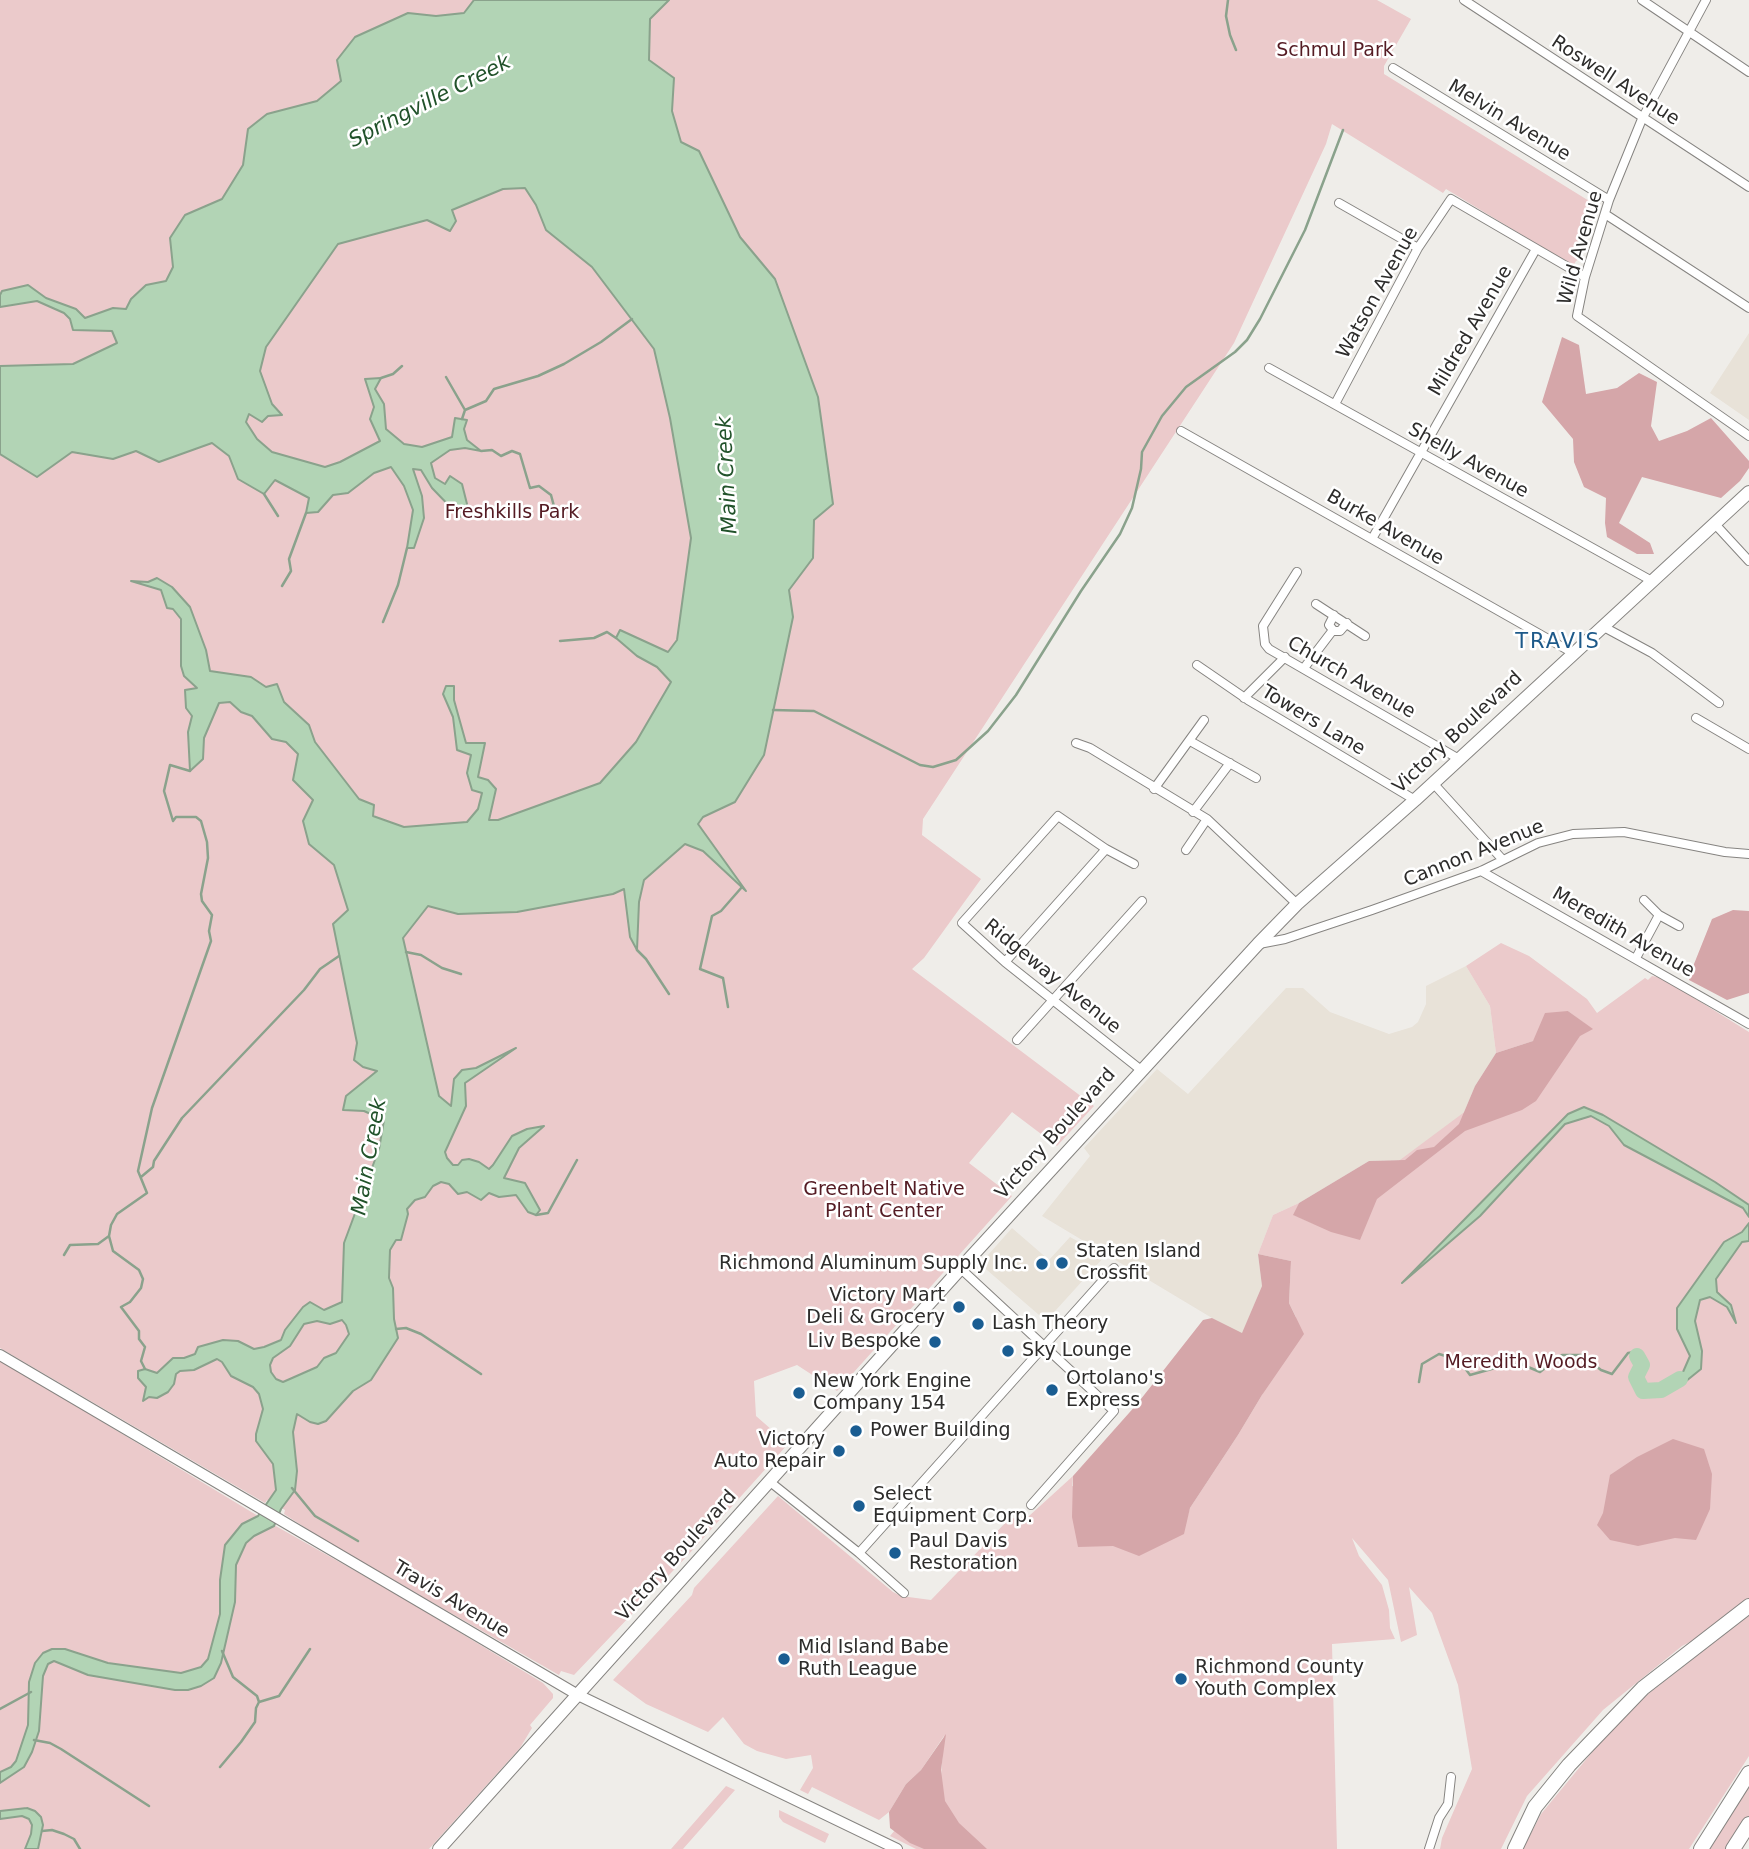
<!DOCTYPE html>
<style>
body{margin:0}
canvas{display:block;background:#efede9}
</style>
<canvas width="1749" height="1849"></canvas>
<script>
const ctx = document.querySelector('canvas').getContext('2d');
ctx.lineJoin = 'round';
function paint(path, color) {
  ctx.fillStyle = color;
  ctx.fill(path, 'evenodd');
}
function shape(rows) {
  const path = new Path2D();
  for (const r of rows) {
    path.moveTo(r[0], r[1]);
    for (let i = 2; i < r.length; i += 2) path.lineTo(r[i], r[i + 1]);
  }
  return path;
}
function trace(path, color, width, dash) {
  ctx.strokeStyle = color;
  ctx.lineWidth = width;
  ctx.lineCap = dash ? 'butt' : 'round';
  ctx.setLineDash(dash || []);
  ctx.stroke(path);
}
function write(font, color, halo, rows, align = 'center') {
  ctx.font = font + ' "DejaVu Sans",sans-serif';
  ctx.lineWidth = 5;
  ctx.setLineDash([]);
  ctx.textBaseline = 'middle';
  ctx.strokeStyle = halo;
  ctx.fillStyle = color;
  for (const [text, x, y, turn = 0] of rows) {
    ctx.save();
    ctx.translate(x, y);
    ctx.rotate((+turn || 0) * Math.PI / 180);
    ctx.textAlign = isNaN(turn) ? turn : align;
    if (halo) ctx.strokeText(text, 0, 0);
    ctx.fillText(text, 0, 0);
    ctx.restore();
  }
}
paint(shape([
 [1749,333,1749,420,1710,393],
 [1466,966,1490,1006,1496,1053,1475,1086,1459,1124,1405,1160,1369,1161,1299,1203,1273,1215,1258,1254,1262,1286,1242,1334,1212,1318,1042,1216,1090,1156,1084,1148,1157,1069,1188,1094,1286,988,1303,988,1330,1012,1389,1034,1412,1027,1418,1022,1426,1004,1426,986],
 [1012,1228,1049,1260,1070,1237,1105,1256,1046,1321,980,1264]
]), '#e8e2d8');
paint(shape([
 [0,0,1377,0,1411,19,1384,66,1384,74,1594,204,1594,213,1581,258,1576,261,1573,266,1446,189,1443,193,1332,124,1326,144,1234,343,923,819,922,835,981,879,924,958,912,969,1094,1106,1057,1146,1012,1112,969,1163,1012,1196,837,1391,797,1365,754,1381,756,1416,788,1444,689,1554,574,1675,561,1671,559,1675,332,1545,284,1514,285,1510,267,1500,265,1503,0,1348],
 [1501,943,1529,956,1587,999,1597,1013,1645,978,1648,980,1652,976,1662,978,1749,1032,1749,1600,1704,1635,1682,1646,1603,1710,1527,1796,1501,1849,1440,1849,1442,1838,1472,1769,1458,1685,1432,1613,1409,1587,1417,1635,1401,1642,1388,1580,1352,1538,1359,1556,1382,1585,1389,1610,1390,1628,1395,1639,1332,1644,1337,1849,916,1849,890,1836,941,1776,944,1736,921,1770,906,1784,889,1812,879,1820,812,1787,808,1794,800,1790,813,1768,811,1755,786,1759,757,1751,744,1744,723,1717,708,1732,646,1704,613,1680,692,1595,694,1588,778,1496,893,1592,901,1596,931,1600,1009,1519,1029,1516,1073,1476,1072,1486,1187,1518,1190,1508,1238,1435,1262,1395,1296,1317,1289,1303,1291,1261,1258,1254,1273,1215,1299,1203,1294,1215,1314,1224,1584,1023,1568,1011,1533,1041,1496,1053,1490,1006,1466,966],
 [0,1360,258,1516,398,1595,543,1683,553,1694,553,1698,530,1725,532,1728,520,1748,429,1849,0,1849],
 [1749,1615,1749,1756,1689,1849,1523,1849,1541,1814,1603,1739,1648,1694],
 [726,1786,735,1790,683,1849,671,1849],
 [1749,1786,1749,1816,1728,1849,1706,1849],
 [779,1810,829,1834,825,1843,783,1822,779,1817]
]), '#ebcacb');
paint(shape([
 [1562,337,1579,345,1586,394,1617,388,1639,373,1657,382,1651,426,1659,441,1687,431,1711,418,1749,461,1749,468,1740,481,1721,498,1642,477,1619,523,1650,543,1654,554,1637,554,1607,537,1605,523,1606,498,1584,487,1574,462,1573,439,1542,402],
 [1733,910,1749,911,1749,993,1727,1000,1689,980,1690,974,1712,919],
 [1568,1011,1593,1029,1580,1036,1536,1101,1522,1110,1465,1131,1377,1199,1360,1240,1331,1232,1293,1215,1299,1203,1369,1161,1405,1160,1417,1150,1434,1147,1459,1124,1475,1086,1496,1053,1533,1041,1545,1013],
 [1258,1254,1291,1261,1289,1303,1304,1334,1262,1395,1238,1435,1190,1508,1184,1534,1139,1556,1113,1546,1078,1547,1072,1517,1073,1476,1137,1404,1203,1320,1212,1318,1242,1333,1262,1286],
 [1673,1439,1704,1449,1712,1474,1710,1509,1696,1540,1675,1538,1638,1546,1610,1540,1597,1525,1603,1513,1610,1475,1637,1457],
 [946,1734,941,1770,945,1801,959,1823,987,1849,924,1849,910,1843,890,1828,889,1812,906,1784,921,1770]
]), '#d5a6a9');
const water = shape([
 [474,0,669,0,650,19,649,60,674,78,672,111,681,142,699,151,740,237,775,279,818,397,833,504,814,520,813,558,789,590,793,617,764,755,735,802,703,817,698,824,746,891,703,851,685,844,644,880,639,902,637,950,630,937,624,889,613,894,517,912,458,914,428,906,403,938,439,1096,451,1106,454,1079,462,1070,476,1068,516,1048,465,1083,466,1106,445,1152,447,1158,453,1165,458,1165,462,1160,469,1159,479,1162,489,1169,493,1165,512,1136,527,1129,544,1126,519,1148,504,1178,525,1183,540,1210,536,1215,528,1212,516,1195,499,1197,489,1193,481,1200,467,1192,458,1194,449,1184,441,1182,433,1186,425,1197,415,1200,407,1209,408,1214,401,1240,396,1240,390,1250,389,1278,393,1288,394,1319,398,1338,371,1380,353,1391,326,1421,318,1424,310,1422,297,1414,293,1432,297,1471,295,1490,281,1509,274,1526,254,1536,246,1543,236,1565,235,1602,221,1663,214,1678,201,1686,188,1690,175,1690,88,1675,54,1661,48,1664,43,1676,39,1731,32,1752,24,1767,0,1783,0,1772,11,1767,16,1761,28,1725,29,1682,35,1663,43,1653,52,1649,65,1649,108,1663,181,1673,201,1667,208,1659,220,1614,220,1580,225,1545,242,1524,258,1516,276,1490,273,1464,256,1441,256,1434,263,1409,259,1394,253,1387,231,1376,222,1362,217,1359,194,1370,180,1371,176,1374,174,1384,168,1392,157,1398,149,1397,143,1401,146,1387,138,1378,138,1371,145,1369,157,1373,173,1358,184,1358,195,1354,198,1347,223,1340,238,1341,254,1349,264,1347,281,1340,285,1330,303,1307,310,1302,324,1310,342,1302,344,1243,379,1149,384,1120,364,1111,343,1110,346,1096,377,1071,363,1067,354,1060,357,1043,333,924,348,910,334,865,309,844,303,821,313,800,293,780,298,754,286,742,272,739,252,716,241,712,230,702,219,703,204,738,203,759,190,771,188,732,192,716,186,708,185,690,197,688,184,676,181,666,181,619,173,609,167,608,161,590,131,581,148,582,157,578,172,587,190,607,206,650,210,671,251,677,266,687,277,684,284,702,309,725,315,742,359,799,374,805,373,816,404,827,467,822,478,809,482,793,472,790,467,773,471,755,457,750,453,717,443,694,446,686,454,686,454,700,466,743,485,743,478,777,488,780,496,789,489,820,498,820,600,783,636,742,671,682,657,667,637,656,616,638,620,630,668,652,677,640,691,538,670,418,654,349,592,267,546,230,536,205,525,188,503,189,452,210,456,221,450,231,427,220,338,244,266,347,260,371,272,404,282,415,268,416,262,422,249,414,246,422,257,439,272,452,325,467,340,462,380,441,370,419,374,407,365,379,381,378,375,389,384,404,386,429,404,444,422,447,452,437,455,418,467,420,464,429,467,440,481,451,465,448,450,450,431,463,435,478,445,484,450,476,462,484,468,508,460,517,432,488,421,470,413,469,422,496,424,518,414,548,407,548,413,510,404,486,391,467,374,473,348,493,333,495,318,512,306,513,309,498,275,480,264,494,238,479,229,456,212,443,159,462,136,451,113,459,72,452,37,477,0,454,0,366,73,364,117,343,112,331,73,330,70,319,64,313,37,301,0,307,0,295,2,291,28,285,46,298,76,309,85,318,113,308,126,309,131,299,146,285,166,281,173,267,170,238,185,215,222,199,243,165,248,129,267,114,317,101,341,81,337,60,355,37,408,13,436,16,464,13,474,0],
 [342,1320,346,1325,349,1334,336,1353,324,1358,317,1367,283,1382,276,1379,271,1372,270,1365,273,1358,290,1346,304,1324,317,1321,330,1324,342,1320],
 [1584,1107,1603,1115,1715,1182,1749,1205,1749,1217,1743,1208,1624,1145,1609,1126,1591,1116,1565,1124,1480,1216,1402,1283,1568,1114,1584,1107],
 [1749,1223,1749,1241,1742,1242,1716,1279,1717,1292,1731,1305,1736,1323,1727,1307,1710,1297,1700,1300,1695,1321,1702,1351,1701,1369,1680,1386,1661,1390,1683,1372,1690,1356,1677,1329,1677,1308,1724,1242,1742,1232,1749,1223],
 [27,1808,35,1811,41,1817,43,1825,38,1849,25,1849,31,1834,32,1825,29,1819,22,1816,0,1819,0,1811,27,1808]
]);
paint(water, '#b2d4b5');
trace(water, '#8aa28c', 2);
trace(shape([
 [1228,0,1226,16,1230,35,1236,50],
 [446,377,465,410,462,419],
 [381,378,393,374,402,366],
 [465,410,486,401,494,389,538,376,564,364,601,342,632,319],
 [481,451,492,450,501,456,512,451,520,454,530,488,539,486,551,495,555,510],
 [264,494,278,516],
 [282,586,291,571,289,559,306,513],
 [383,622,398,585,407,548],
 [560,641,594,638,607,632,616,638],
 [773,710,814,711,920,765,933,767,956,760,988,731,1016,695,1081,591,1120,534,1132,508,1141,469,1142,452,1162,416,1186,387,1235,352,1247,340,1260,319,1305,230,1343,130],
 [637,950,646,959,669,994],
 [406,952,421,955,442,968,461,974],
 [728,1007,723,978,700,969,712,916,721,911,742,887],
 [141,1177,153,1167,154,1161,182,1118,304,990,320,969,339,956],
 [536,1215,548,1213,577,1160],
 [64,1255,70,1245,98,1244,109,1236],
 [396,1329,406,1328,421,1334,481,1374],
 [145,1369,141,1361,145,1347,139,1339,139,1331,121,1307,130,1302,141,1288,143,1279,139,1270,113,1251,109,1236,111,1225,117,1214,147,1193,138,1171,152,1108,211,941,209,931,212,915,202,901,201,894,208,858,207,842,201,821,196,817,176,817,173,821,164,791,170,765,190,771],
 [1419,1382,1422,1364,1439,1354,1459,1360,1470,1375,1495,1368,1521,1364,1540,1372,1562,1355,1582,1355,1601,1370,1612,1374,1628,1353,1635,1352,1637,1356],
 [292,1488,315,1516,358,1541],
 [259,1702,279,1696,310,1649],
 [0,1709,31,1692],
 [34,1740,50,1743,61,1749,149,1806],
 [220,1767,241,1742,255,1722,256,1708,259,1702,257,1696,233,1677,222,1651],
 [42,1831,52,1830,64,1834,74,1839,80,1849]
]), '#8aa28c', 2.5);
trace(shape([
 [1637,1356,1642,1365,1636,1377,1643,1391,1661,1390,1680,1379]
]), '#b2d4b5', 16);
const minor = shape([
 [1464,0,1749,187],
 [1642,0,1749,72],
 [1706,0,1642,119,1609,200,1585,277,1577,316,1749,436],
 [1393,68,1609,200],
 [1339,203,1418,248],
 [1605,214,1749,308],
 [1269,368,1652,581],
 [1335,404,1418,248,1451,199,1585,277],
 [1181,431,1573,653],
 [1714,523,1749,561],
 [1372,539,1536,249],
 [1297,572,1263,626,1265,644,1269,649,1459,759],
 [1316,604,1365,636],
 [1334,615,1329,625,1334,631,1340,631,1347,623],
 [1602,626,1652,653,1719,703],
 [1197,665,1248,700,1415,800],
 [1304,668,1333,630],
 [1244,698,1285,657],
 [1696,718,1749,749],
 [1190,741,1256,778],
 [1076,743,1090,748,1207,819,1297,904],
 [1433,783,1502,859],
 [1154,789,1204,720],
 [1193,812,1230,763],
 [1186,850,1207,819],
 [1134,864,1106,849,1058,816,962,923,1005,962,1141,1070],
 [1481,871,1749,1024],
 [1644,900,1659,915,1679,926],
 [1259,944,1285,939,1372,910,1481,871,1538,843,1573,834,1624,832,1725,852,1749,854],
 [1636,958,1659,915],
 [1005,962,1106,849],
 [1017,1040,1142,901],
 [960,1268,1114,1411,1031,1505],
 [769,1481,859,1553,904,1593],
 [859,1553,1114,1268],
 [1429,1849,1439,1818,1448,1804,1451,1777]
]);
const tertiary = shape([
 [0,1355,578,1695,897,1849]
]);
const secondary = shape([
 [439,1849,970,1258,1258,944,1297,904,1415,800,1749,492]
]);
const motorway = shape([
 [1515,1849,1535,1807,1569,1765,1643,1688,1749,1606],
 [1701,1849,1749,1773],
 [1733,1849,1749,1824]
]);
trace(minor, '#868481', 10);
trace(tertiary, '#868481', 12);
trace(secondary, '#868481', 14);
trace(motorway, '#868481', 16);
trace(minor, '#fff', 8);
trace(tertiary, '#fff', 10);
trace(secondary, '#fff', 12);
trace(motorway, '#fff', 14);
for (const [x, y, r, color] of [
 [1062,1263,7,"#1a5d92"],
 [1042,1264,7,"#1a5d92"],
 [959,1307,7,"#1a5d92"],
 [978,1324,7,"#1a5d92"],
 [935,1342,7,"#1a5d92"],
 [1008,1351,7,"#1a5d92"],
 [1052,1390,7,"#1a5d92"],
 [799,1393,7,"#1a5d92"],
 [856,1431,7,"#1a5d92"],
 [839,1451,7,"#1a5d92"],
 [859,1506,7,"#1a5d92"],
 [895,1553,7,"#1a5d92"],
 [784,1659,7,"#1a5d92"],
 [1181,1679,7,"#1a5d92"]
]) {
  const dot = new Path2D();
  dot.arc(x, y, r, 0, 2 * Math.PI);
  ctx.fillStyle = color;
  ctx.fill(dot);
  trace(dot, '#fff', 2.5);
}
write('19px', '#541b23', '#fff', [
 ["Schmul Park",1335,51],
 ["Freshkills Park",512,513],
 ["Greenbelt Native",884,1190],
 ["Plant Center",884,1212],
 ["Meredith Woods",1521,1363]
]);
write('19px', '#2d2c2b', '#fff', [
 ["Roswell Avenue",1615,81,33],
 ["Melvin Avenue",1509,121,31],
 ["Wild Avenue",1581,248,-74],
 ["Watson Avenue",1378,293,-61],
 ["Mildred Avenue",1471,331,-60],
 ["Shelly Avenue",1468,461,29],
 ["Burke Avenue",1385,528,30],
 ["Church Avenue",1351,678,30],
 ["Towers Lane",1313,721,31],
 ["Victory Boulevard",1458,733,-43],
 ["Cannon Avenue",1474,854,-22],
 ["Meredith Avenue",1623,933,30],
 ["Ridgeway Avenue",1052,977,39],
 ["Victory Boulevard",1056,1134,-48],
 ["Victory Boulevard",677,1556,-48],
 ["Travis Avenue",451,1600,31]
]);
write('19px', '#2d2c2b', '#fff', [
 ["Staten Island",1076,1252],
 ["Crossfit",1076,1274],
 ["Richmond Aluminum Supply Inc.",1028,1264,"right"],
 ["Victory Mart",945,1296,"right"],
 ["Deli & Grocery",945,1318,"right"],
 ["Lash Theory",992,1324],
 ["Liv Bespoke",921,1342,"right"],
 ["Sky Lounge",1022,1351],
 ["Ortolano's",1066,1379],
 ["Express",1066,1401],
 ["New York Engine",813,1382],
 ["Company 154",813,1404],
 ["Power Building",870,1431],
 ["Victory",825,1440,"right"],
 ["Auto Repair",825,1462,"right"],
 ["Select",873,1495],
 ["Equipment Corp.",873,1517],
 ["Paul Davis",909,1542],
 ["Restoration",909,1564],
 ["Mid Island Babe",798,1648],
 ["Ruth League",798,1670],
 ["Richmond County",1195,1668],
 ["Youth Complex",1195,1690]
], 'left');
write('italic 21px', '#21522a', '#fff', [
 ["Springville Creek",430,102,-27],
 ["Main Creek",728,475,-93],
 ["Main Creek",370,1157,-80]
]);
ctx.letterSpacing = '2px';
write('21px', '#1d5989', '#fff', [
 ["TRAVIS",1558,643]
]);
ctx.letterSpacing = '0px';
</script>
